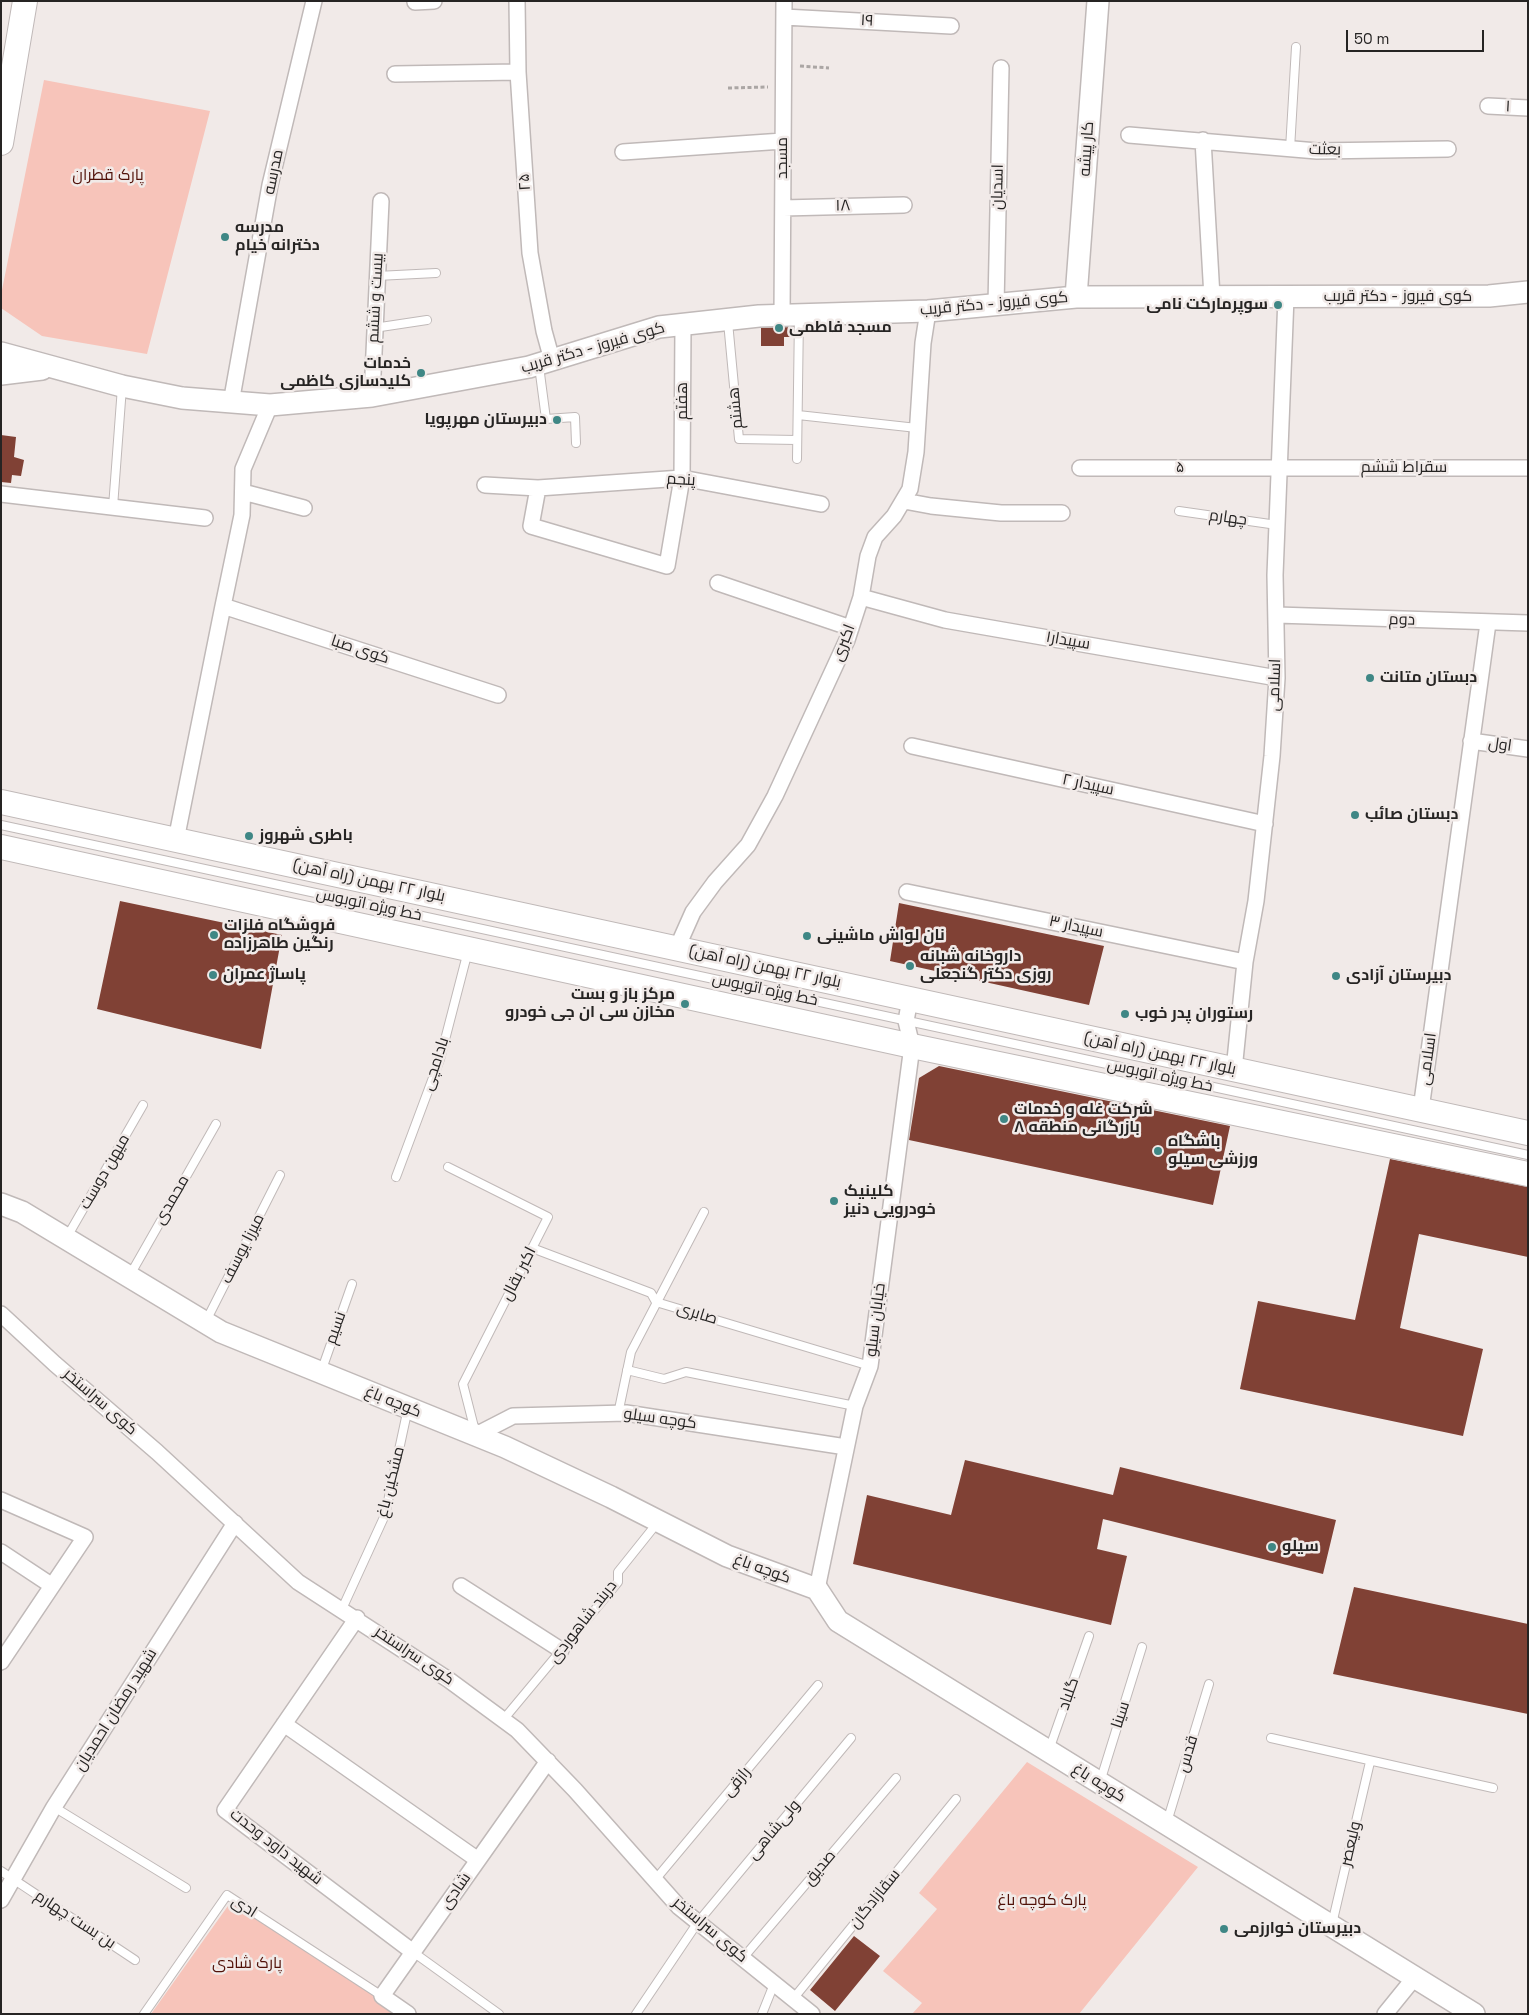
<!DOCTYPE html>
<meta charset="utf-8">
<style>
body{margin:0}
#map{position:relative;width:1529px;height:2015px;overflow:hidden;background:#f1eae8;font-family:"Space Grotesk",sans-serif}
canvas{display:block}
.frame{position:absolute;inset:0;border:2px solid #262423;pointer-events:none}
.scale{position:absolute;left:1346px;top:30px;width:138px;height:22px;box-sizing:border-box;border:2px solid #262423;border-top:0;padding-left:6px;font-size:15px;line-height:18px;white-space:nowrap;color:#262423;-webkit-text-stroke:4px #f1eae8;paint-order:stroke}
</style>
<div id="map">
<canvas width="1529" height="2015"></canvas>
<div class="frame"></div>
<div class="scale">50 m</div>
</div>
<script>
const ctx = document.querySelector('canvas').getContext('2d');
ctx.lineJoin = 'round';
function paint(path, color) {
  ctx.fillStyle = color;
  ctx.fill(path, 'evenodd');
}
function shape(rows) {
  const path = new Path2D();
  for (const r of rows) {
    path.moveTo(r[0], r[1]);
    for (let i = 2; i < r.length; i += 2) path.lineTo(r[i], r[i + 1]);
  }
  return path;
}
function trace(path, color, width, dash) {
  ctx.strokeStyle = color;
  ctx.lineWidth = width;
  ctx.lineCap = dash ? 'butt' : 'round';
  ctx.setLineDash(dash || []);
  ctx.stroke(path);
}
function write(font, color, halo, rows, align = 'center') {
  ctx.font = font + ' "Space Grotesk",Cairo,sans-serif';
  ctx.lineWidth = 5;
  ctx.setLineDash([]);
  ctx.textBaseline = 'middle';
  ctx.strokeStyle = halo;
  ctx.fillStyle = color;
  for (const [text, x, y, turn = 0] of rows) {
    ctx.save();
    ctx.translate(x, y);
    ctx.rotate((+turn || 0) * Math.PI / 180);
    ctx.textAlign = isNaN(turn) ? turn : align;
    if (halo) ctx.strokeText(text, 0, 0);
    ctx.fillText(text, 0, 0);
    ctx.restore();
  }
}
paint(shape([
 [44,80,210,111,147,354,42,336,1,308,1,295],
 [1027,1762,1198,1867,1079,2014,912,2014,922,2003,883,1971,937,1909,919,1893],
 [235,1896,408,2014,151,2014]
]), '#f7c4ba');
paint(shape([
 [793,327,793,337,784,337,784,346,761,346,761,328],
 [1,435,16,437,14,457,24,460,21,476,12,475,11,483,1,482],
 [120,901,282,935,261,1049,97,1009],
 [899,903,1104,946,1089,1005,890,961],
 [939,1066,1230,1126,1213,1205,909,1140,919,1078],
 [1390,1159,1528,1187,1528,1257,1419,1234,1400,1328,1483,1349,1463,1436,1240,1389,1258,1301,1355,1320],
 [965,1460,1113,1495,1120,1467,1336,1520,1323,1574,1103,1519,1097,1549,1127,1556,1111,1625,853,1564,867,1495,951,1515],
 [1354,1587,1528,1624,1528,1714,1333,1674],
 [854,1936,880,1956,835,2011,810,1990]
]), '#804135');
const lane = shape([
 [1290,149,1296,47],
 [377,276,436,273],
 [728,322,739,439,797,440],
 [374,328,427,320],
 [539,366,546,419,575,417,576,443],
 [798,415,917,428],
 [797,459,799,316],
 [113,507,122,387],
 [1179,511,1277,525],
 [1,825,1528,1155],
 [448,1167,548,1217,463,1384,475,1431],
 [396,1177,440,1059,468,951],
 [67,1237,143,1105],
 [532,1248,651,1293,656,1302,870,1366],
 [130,1275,216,1124],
 [206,1321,280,1175],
 [627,1370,664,1379,686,1372,855,1406],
 [321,1372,352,1284],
 [618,1414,631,1352,704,1212],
 [342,1609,385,1515,408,1408],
 [503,1720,618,1582,618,1572,658,1522],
 [1271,1738,1493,1788],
 [1049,1750,1089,1636],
 [1100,1782,1142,1647],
 [54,1807,186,1888],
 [1167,1822,1209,1684],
 [1,1871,135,1960],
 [655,1880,818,1685],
 [1332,1924,1370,1762],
 [413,1952,499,2014],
 [743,1958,896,1778],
 [793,1999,956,1799],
 [144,2014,227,1895,382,1996],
 [636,2014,698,1922,851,1738],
 [762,2014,774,1984]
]);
const street = shape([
 [517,1,518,72,530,253,544,331,552,360],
 [415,2,434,1],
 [784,17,951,26],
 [395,74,518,72],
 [1488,106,1528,108],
 [1129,135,1317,151,1448,149],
 [1203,140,1212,297],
 [623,152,783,141],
 [783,208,904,205],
 [996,305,1001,68],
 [782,316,784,1],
 [372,396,381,201],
 [231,403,270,185,314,1],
 [270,405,243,469,242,515,223,606,498,695],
 [1080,468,1528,468],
 [485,485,538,488,682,478,821,504],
 [538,488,531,526,667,566,682,478,683,325],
 [243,492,304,508],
 [1,494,205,518],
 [904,501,931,506,1001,513,1062,513],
 [718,583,851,628],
 [861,597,945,620,1277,678],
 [1277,615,1528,623],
 [1471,741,1528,749],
 [912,746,1265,824],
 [176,840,223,606],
 [907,892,1245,962],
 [677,948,693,912,715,882,748,845,775,796,847,640,861,597,868,556,875,537,894,516,910,489,916,452,923,343,928,311],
 [1234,1070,1245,962,1256,901,1272,756,1277,678,1275,575,1286,297],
 [1421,1109,1488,623],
 [1,1314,55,1364,157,1452,298,1582,449,1680,517,1730,575,1790,679,1907,812,2014],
 [476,1435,513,1416,626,1413,846,1447],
 [1,1500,85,1537,1,1662],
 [1,1552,51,1585],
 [461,1586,561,1650],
 [817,1589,855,1406,870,1366,912,1046,906,1021,910,999],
 [357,1618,225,1810,413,1952],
 [284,1724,478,1860],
 [1,1900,54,1807,235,1523],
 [408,2014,382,1996,548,1761],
 [1385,2014,1415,1977]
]);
const secondary = shape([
 [1076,297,1098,1],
 [1,353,122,386,182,398,270,405,372,396,529,367,659,327,759,316,928,311,1076,297,1489,296,1528,292],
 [1,374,42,369],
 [1,1204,22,1212,221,1332,505,1447,611,1497,727,1556,817,1589,838,1621,1474,2014]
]);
const primary = shape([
 [1,143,25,1],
 [1,802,1528,1133],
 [1,847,912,1046,1528,1174]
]);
trace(lane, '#c0b9b8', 10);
trace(street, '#c0b9b8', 18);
trace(secondary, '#c0b9b8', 24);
trace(primary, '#c0b9b8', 26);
trace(shape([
 [800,66,829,68],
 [728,88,768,87]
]), '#aba6a4', 3, [4, 2.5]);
trace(lane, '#fff', 8);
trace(street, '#fff', 15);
trace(secondary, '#fff', 21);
trace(primary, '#fff', 24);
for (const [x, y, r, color] of [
 [225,237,5,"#3f8785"],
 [1278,305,5,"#3f8785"],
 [779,328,5,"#3f8785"],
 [421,373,5,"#3f8785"],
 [557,420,5,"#3f8785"],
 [1370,678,5,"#3f8785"],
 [1355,815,5,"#3f8785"],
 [249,836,5,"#3f8785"],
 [214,935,5,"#3f8785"],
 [807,936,5,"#3f8785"],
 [910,966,5,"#3f8785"],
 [213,975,5,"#3f8785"],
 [1336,976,5,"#3f8785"],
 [685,1004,5,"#3f8785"],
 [1125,1014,5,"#3f8785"],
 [1004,1119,5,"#3f8785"],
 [1158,1151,5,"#3f8785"],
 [834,1201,5,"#3f8785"],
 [1272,1547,5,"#3f8785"],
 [1224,1929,5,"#3f8785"]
]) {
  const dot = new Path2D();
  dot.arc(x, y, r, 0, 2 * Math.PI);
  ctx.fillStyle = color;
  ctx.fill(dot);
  trace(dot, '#f1eae8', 2);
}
write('16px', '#262423', '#f1eae8', [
 ["۱۹",867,21,3],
 ["۱",1508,107,3],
 ["کار پیشه",1087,149,-86],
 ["بعثت",1325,150,1],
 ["مسجد",783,158,-90],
 ["مدرسه",274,172,-78],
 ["۲۵",525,182,-94],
 ["اسدیان",998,187,-89],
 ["۱۸",843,206,-1],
 ["کوی فیروز - دکتر قریب",1398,297],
 ["بیست و ششم",376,298,-87],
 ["کوی فیروز - دکتر قریب",994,304,-5],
 ["کوی فیروز - دکتر قریب",593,348,-16],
 ["هفتم",683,401,-90],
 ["هشتم",736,408,-95],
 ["۵",1180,468],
 ["سقراط ششم",1404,468],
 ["پنجم",681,480,3],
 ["چهارم",1228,518,8],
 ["دوم",1402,620,2],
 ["سپیدار۱",1068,641,10],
 ["اکبری",844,643,-69],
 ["کوی صبا",360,650,18],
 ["اسلامی",1275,685,-88],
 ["اول",1500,745,8],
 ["سپیدار ۲",1088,785,12],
 ["بلوار ۲۲ بهمن (راه آهن)",369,881,12],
 ["خط ویژه اتوبوس",369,905,12],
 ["سپیدار ۳",1076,927,12],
 ["بلوار ۲۲ بهمن (راه آهن)",765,967,12],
 ["خط ویژه اتوبوس",765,990,12],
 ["بلوار ۲۲ بهمن (راه آهن)",1160,1054,12],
 ["اسلامی",1428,1059,-82],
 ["بادامچی",436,1064,-72],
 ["خط ویژه اتوبوس",1160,1076,12],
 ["میهن دوست",105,1172,-60],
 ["محمدی",172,1200,-60],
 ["میرزا یوسف",243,1249,-63],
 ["اکبر بقال",519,1274,-63],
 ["صابری",697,1314,17],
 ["خیابان سیلو",876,1320,-83],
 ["نسیم",336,1328,-71],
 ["کوی سراستخر",100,1402,41],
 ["کوچه باغ",393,1402,22],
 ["کوچه سیلو",660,1419,8],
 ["مشکین باغ",391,1482,-76],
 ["کوچه باغ",762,1569,20],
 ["دربند شاهوردی",583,1622,-52],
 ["کوی سراستخر",414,1656,34],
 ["گلباد",1069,1694,-71],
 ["شهید رمضان احمدیان",116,1710,-58],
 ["سینا",1121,1715,-72],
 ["قدس",1188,1754,-73],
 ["رازقی",737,1782,-50],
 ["کوچه باغ",1099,1783,32],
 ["ولی‌شاهی",774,1830,-50],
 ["ولیعصر",1351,1844,-77],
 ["شهید داود وحدت",276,1847,38],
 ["صدیق",820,1868,-50],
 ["شادی",456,1891,-55],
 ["سقازادگان",875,1899,-51],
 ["ادی",244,1907,32],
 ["بن بست چهارم",75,1920,33],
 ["کوی سراستخر",710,1930,40]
]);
write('16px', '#511108', '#f1eae8', [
 ["پارک قطران",108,176],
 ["پارک کوچه باغ",1042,1901],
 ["پارک شادی",247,1964]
]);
write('bold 16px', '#262423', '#f1eae8', [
 ["مدرسه",235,228],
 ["دخترانه خیام",235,246],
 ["سوپرمارکت نامی",1268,305,"right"],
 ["مسجد فاطمی",789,328],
 ["خدمات",411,364,"right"],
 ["کلیدسازی کاظمی",411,382,"right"],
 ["دبیرستان مهرپویا",547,420,"right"],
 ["دبستان متانت",1380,678],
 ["دبستان صائب",1365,815],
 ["باطری شهروز",259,836],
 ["فروشگاه فلزات",224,926],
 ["رنگین طاهرزاده",224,944],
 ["نان لواش ماشینی",817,936],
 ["داروخانه شبانه",920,957],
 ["روزی دکتر گنجعلی",920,975],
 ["پاساژ عمران",223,975],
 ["دبیرستان آزادی",1346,976],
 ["مرکز باز و بست",675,995,"right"],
 ["مخازن سی ان جی خودرو",675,1013,"right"],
 ["رستوران پدر خوب",1135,1014],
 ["شرکت غله و خدمات",1014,1110],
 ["بازرگانی منطقه ۸",1014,1128],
 ["باشگاه",1168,1142],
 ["ورزشی سیلو",1168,1160],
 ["کلینیک",844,1192],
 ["خودرویی دنیز",844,1210],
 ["سیلو",1282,1547],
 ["دبیرستان خوارزمی",1234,1929]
], 'left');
</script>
